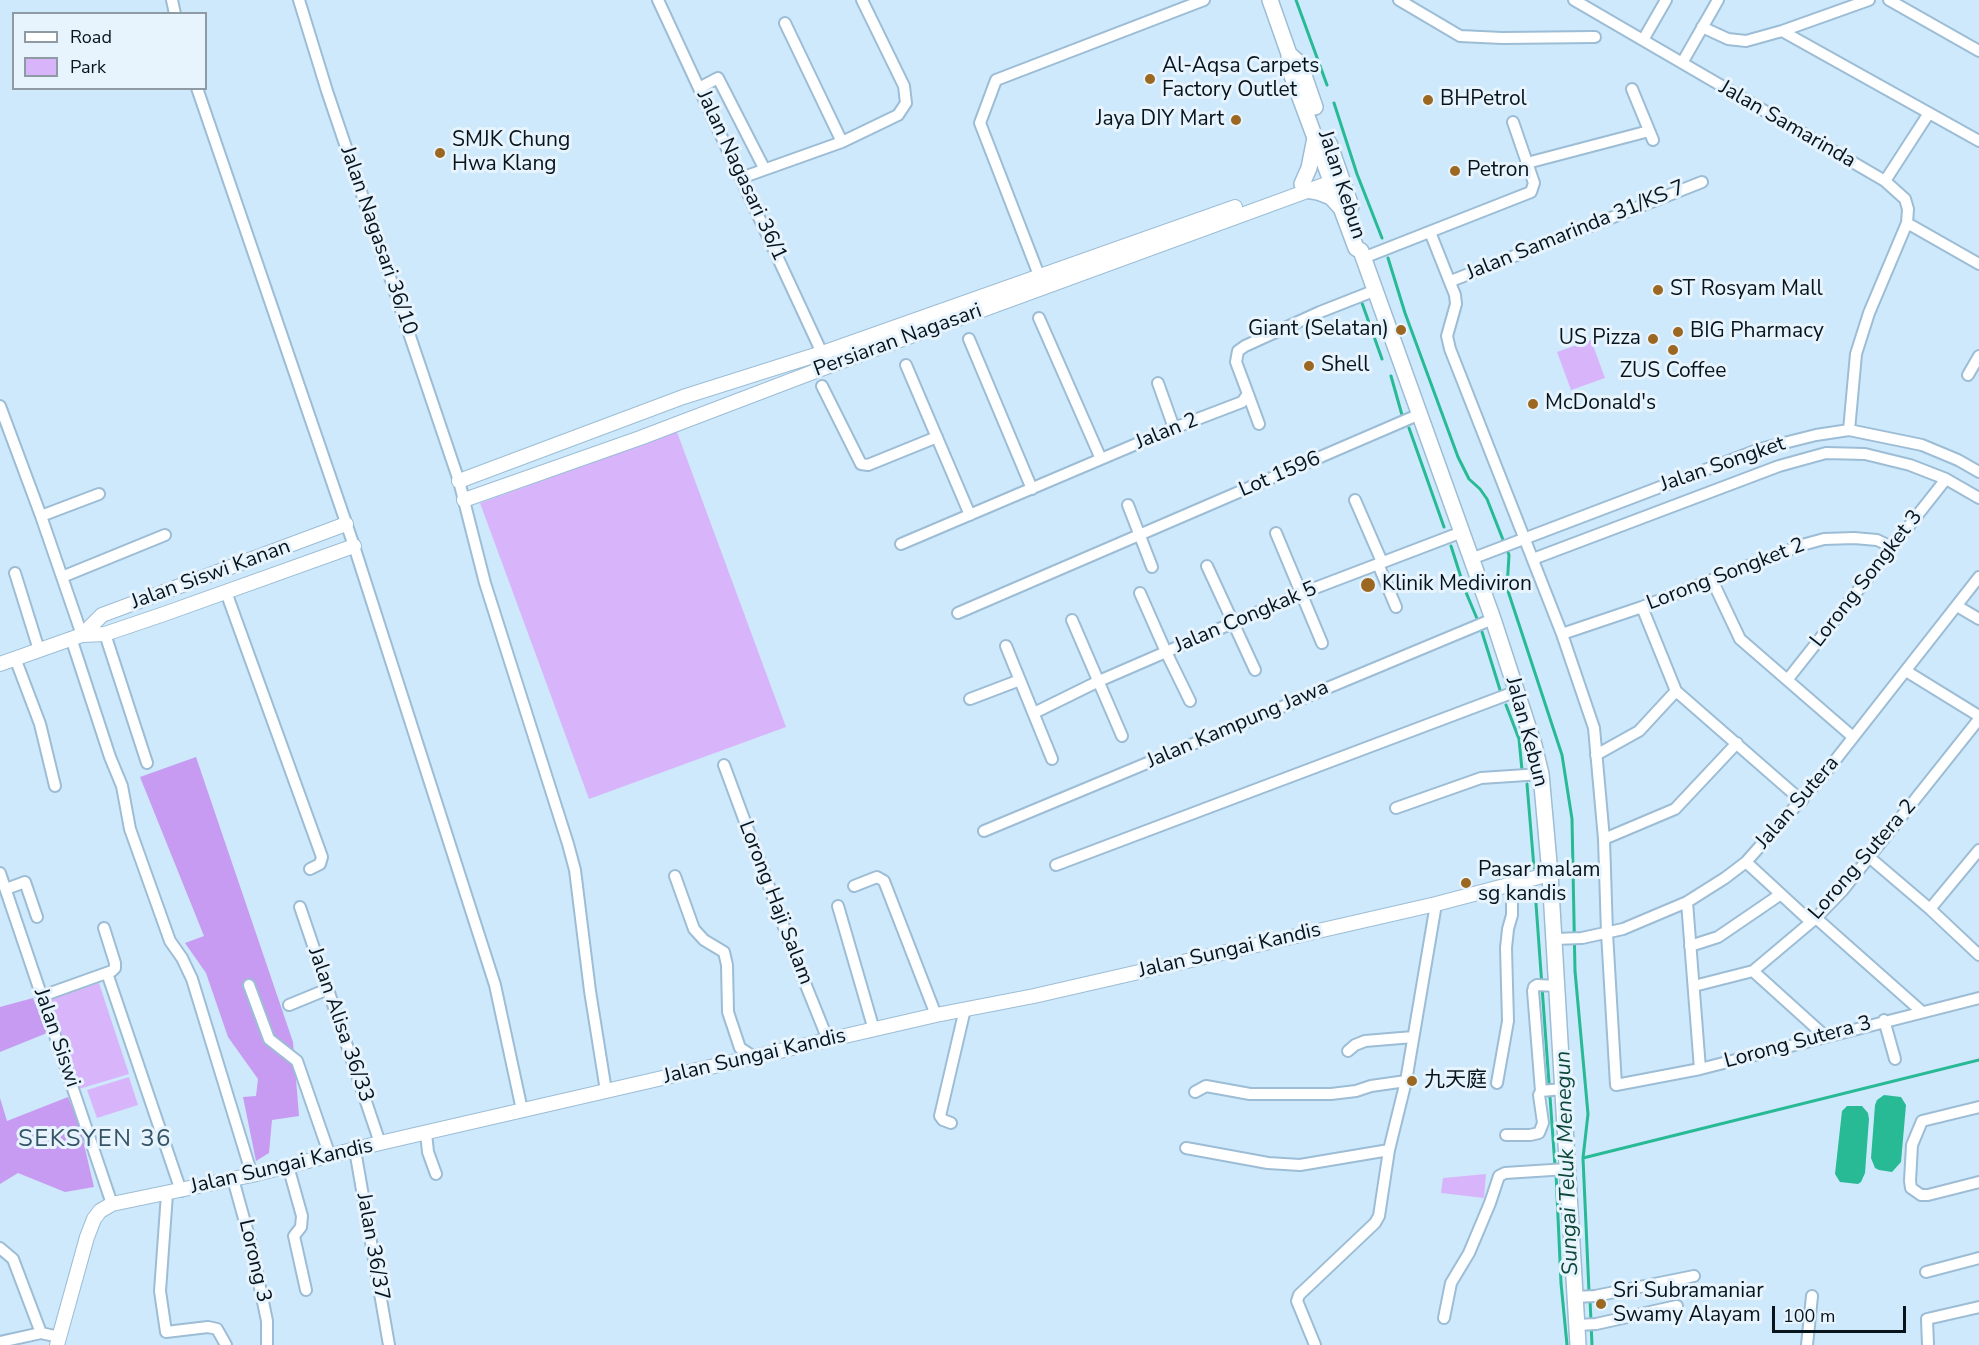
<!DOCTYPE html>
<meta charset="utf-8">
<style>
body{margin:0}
#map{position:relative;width:1979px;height:1345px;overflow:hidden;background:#cee9fc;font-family:"Nunito Sans",sans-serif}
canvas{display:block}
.legend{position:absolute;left:12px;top:12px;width:195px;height:78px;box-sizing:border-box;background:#e7f4fe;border:2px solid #8e9aa4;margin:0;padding:8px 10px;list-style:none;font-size:18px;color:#08141c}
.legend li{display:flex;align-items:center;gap:12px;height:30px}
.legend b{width:30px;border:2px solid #8e9aa4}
.scale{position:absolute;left:1772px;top:1306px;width:134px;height:27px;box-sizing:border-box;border:3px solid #08141c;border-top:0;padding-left:8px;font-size:18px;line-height:21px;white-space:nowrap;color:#08141c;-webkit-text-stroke:4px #e7f4fe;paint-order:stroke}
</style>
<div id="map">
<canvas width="1979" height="1345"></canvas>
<ul class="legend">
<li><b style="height:8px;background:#fff"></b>Road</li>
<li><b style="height:16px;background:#d8b5fa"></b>Park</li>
</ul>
<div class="scale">100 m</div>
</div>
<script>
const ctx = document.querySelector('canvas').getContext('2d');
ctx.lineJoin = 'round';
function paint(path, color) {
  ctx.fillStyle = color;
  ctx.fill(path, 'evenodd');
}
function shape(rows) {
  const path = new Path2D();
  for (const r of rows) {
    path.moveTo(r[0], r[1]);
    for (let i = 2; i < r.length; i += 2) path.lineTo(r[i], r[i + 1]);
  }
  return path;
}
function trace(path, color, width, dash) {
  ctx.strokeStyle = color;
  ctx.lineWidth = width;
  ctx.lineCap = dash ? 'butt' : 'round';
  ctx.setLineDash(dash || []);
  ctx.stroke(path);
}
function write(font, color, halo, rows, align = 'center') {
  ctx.font = font + ' "Nunito Sans","Noto Sans SC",sans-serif';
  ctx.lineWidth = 6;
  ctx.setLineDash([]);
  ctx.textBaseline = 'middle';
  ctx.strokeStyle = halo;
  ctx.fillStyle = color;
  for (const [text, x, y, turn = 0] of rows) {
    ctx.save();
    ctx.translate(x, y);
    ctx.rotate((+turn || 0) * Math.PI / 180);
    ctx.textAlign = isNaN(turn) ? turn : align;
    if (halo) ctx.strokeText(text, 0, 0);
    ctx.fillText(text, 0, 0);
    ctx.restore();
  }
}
paint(shape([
 [1591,340,1605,378,1571,390,1557,352],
 [677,432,786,727,589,799,480,503],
 [99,983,129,1074,79,1089,50,999],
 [129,1077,138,1105,97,1118,87,1090],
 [1486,1174,1484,1198,1441,1193,1443,1178]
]), '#d8b5fa');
paint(shape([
 [196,757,293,1042,299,1116,272,1120,269,1153,256,1161,243,1097,256,1096,258,1079,228,1037,206,973,185,943,204,936,140,777],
 [33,998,47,1033,0,1052,0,1007],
 [68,1097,79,1123,94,1187,65,1192,18,1173,0,1184,0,1098,7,1121]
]), '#c79bf1');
paint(shape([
 [1884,1095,1901,1097,1906,1105,1901,1162,1892,1172,1879,1170,1875,1168,1871,1158,1875,1105,1877,1100],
 [1847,1106,1862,1106,1868,1113,1869,1119,1865,1173,1861,1182,1858,1184,1840,1182,1835,1174,1842,1111]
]), '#28b995');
trace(shape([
 [1296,0,1327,85],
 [1334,103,1357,174,1382,238],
 [1388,258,1405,313,1458,457,1469,479,1480,489,1487,499,1509,555,1507,588,1562,755,1572,819,1575,971,1588,1114,1583,1158,1589,1292],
 [1362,303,1382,359],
 [1391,376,1402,415],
 [1409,428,1444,527],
 [1451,546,1465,590,1478,621],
 [1482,632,1501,693],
 [1506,705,1519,739,1522,770],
 [1527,784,1534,868],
 [1535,890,1555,1166],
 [1583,1158,1979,1060],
 [1556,1173,1561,1283,1567,1345],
 [1590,1299,1592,1345]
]), '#28b995', 3);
const minor = shape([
 [172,0,175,14],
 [299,0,327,91,459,481,485,583,568,844,575,870,590,991,606,1091],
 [658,0,822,353],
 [1399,0,1460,36,1502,38,1595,37],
 [1574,0,1885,181,1905,199,1908,209,1907,223,1979,264],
 [1889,0,1979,51],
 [785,23,842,142],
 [1702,27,1728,39,1746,41,1782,31,1869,0],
 [1782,31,1979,141],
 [1643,40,1666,0],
 [1682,63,1718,0],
 [197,88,354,546,495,985,522,1110],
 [699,88,718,78,764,168],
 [1632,89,1653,140],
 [1527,163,1649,131],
 [741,178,842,142,898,115,906,103,904,86,862,0],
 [1885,181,1929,113],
 [1430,232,1455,295,1456,304,1447,336,1450,349,1562,634,1594,728,1604,839,1607,933,1616,1085,1700,1069,1979,998],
 [1363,258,1531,192,1534,183,1513,122],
 [1451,281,1702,182],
 [1042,283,980,123,996,80,1204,0],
 [1039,318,1101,459],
 [969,339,1032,489],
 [906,365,970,515],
 [1968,375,1979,356],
 [1158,383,1174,428],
 [822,386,861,464,868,465,937,437],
 [1248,394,1259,424],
 [0,406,41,516],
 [1849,430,1856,354,1869,313,1907,223],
 [1355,500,1382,562],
 [1128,505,1152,567],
 [1276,533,1322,643],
 [901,544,1174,428,1242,402,1248,394,1236,362,1238,351,1245,346,1320,312,1376,290],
 [1471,559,1760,449,1816,435,1849,430,1922,445,1958,460,1979,472],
 [1533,559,1779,466,1826,453,1865,454,1910,465,1946,479,1979,498],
 [1378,564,1396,607],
 [1207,566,1255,670],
 [15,573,39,650],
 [62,577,165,535],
 [1712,580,1740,639,1853,737],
 [226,592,322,857,320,864,310,869],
 [1140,593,1166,652,1190,701],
 [1957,606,1979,619],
 [1642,607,1676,691,1802,801],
 [958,613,1420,414],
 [1072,620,1122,736],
 [105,634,147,763],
 [1562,634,1642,607,1802,545,1824,539,1854,538,1877,540,1892,547],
 [82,635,41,516,99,494],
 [71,638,110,757,122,786,130,829,170,941,182,958,192,979,252,1175],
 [1006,646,1052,759],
 [15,658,40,724,55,786],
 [1906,671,1979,716],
 [1788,679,1946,479],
 [970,699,1020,680],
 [1034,713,1099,681,1302,593,1462,532],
 [1596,755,1639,731,1676,691],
 [724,765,801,973,828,1040],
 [1396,808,1481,778,1541,774],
 [984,831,1493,619],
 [1604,839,1675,809,1737,743],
 [1869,857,1930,909,1979,955],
 [1746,862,1811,922],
 [1056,865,1517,691],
 [0,873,112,1204],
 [675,876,694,929,704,940,724,952,727,965,728,1012,740,1048,754,1057],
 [854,886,877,877,884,881,936,1015],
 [6,889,25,882,37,917],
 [1687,902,1700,1069],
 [838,906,874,1030],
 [300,907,380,1143],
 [1930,909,1979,850],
 [1816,918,1921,1011],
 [1554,939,1582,938,1623,929,1687,902,1725,878,1746,862,1826,772,1979,577],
 [1690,946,1718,937,1781,894],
 [1753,971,1826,1037],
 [107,973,181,1191],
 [249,985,269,1039,297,1061,330,1156],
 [1694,986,1753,971,1816,918,1843,890,1979,719],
 [42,996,112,971,115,968,115,963,104,928],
 [289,1005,328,989],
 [1884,1020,1895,1059],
 [1348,1051,1355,1045,1365,1041,1413,1037],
 [1497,1083,1508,1021,1506,948,1508,929,1512,915,1512,884],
 [1541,1091,1533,991,1534,987,1537,985,1557,986],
 [1195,1092,1206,1086,1250,1094,1331,1094,1356,1091,1371,1086,1406,1081],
 [1979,1107,1922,1121,1912,1145,1910,1181,1911,1188,1921,1195,1928,1195,1979,1182],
 [951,1123,943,1120,940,1116,965,1009],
 [426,1133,428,1152,436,1174],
 [1506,1135,1530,1135,1539,1133,1543,1123,1539,1095,1541,1091,1563,1089],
 [1186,1148,1268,1163,1300,1165,1389,1150],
 [355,1150,389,1345],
 [288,1166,302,1216,301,1227,294,1236,306,1290],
 [233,1179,251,1244,267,1321,267,1345],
 [167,1194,160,1291,166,1332,208,1327,217,1329,226,1345],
 [0,1248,13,1259,41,1333],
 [1926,1272,1979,1258],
 [1575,1297,1595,1296,1694,1276],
 [1444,1318,1451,1283,1469,1253,1490,1203,1499,1176,1505,1173,1567,1169],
 [1577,1325,1596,1324,1677,1306],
 [0,1342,41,1333,59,1337],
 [1315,1345,1297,1301,1299,1295,1375,1223,1379,1216,1389,1150,1406,1081,1436,904],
 [1807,1345,1812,1296],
 [1928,1345,1927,1319,1979,1307]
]);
const tertiary = shape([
 [459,481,683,397,822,353,1235,207],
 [464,500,640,438,829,366,1340,179],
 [82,635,102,615,346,524],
 [0,664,82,635,105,634,164,614,354,546],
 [57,1345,87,1237,94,1219,100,1211,112,1204,252,1175,380,1143,936,1015,1034,996,1436,904,1550,874]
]);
const secondary = shape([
 [1270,0,1289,54,1289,68,1356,248,1361,251,1370,276,1493,619,1534,745,1541,774,1550,874,1578,1345],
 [1289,54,1300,64,1315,107],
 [1329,143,1351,206],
 [1302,184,1309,168,1315,138],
 [1306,190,1318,192,1331,197,1340,207]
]);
trace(minor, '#9cbdd5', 14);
trace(tertiary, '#9cbdd5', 16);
trace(secondary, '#9cbdd5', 18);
trace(minor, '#fff', 10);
trace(tertiary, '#fff', 14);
trace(secondary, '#fff', 15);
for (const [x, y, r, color] of [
 [1150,79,6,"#9c6720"],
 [1428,100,6,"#9c6720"],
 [1236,120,6,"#9c6720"],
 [440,153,6,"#9c6720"],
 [1455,171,6,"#9c6720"],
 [1658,290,6,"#9c6720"],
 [1401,330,6,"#9c6720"],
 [1678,332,6,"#9c6720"],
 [1653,339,6,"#9c6720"],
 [1673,350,6,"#9c6720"],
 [1309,366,6,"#9c6720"],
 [1533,404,6,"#9c6720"],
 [1368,585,8,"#9c6720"],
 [1466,883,6,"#9c6720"],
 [1412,1081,6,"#9c6720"],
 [1601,1304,6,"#9c6720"]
]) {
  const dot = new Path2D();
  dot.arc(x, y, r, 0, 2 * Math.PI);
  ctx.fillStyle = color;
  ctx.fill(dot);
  trace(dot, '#e7f4fe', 2);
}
write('21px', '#08141c', '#e7f4fe', [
 ["Al-Aqsa Carpets",1162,67],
 ["Factory Outlet",1162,91],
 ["BHPetrol",1440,100],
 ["Jaya DIY Mart",1224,120,"right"],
 ["SMJK Chung",452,141],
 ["Hwa Klang",452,165],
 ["Petron",1467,171],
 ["ST Rosyam Mall",1670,290],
 ["Giant (Selatan)",1389,330,"right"],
 ["BIG Pharmacy",1690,332],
 ["US Pizza",1641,339,"right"],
 ["Shell",1321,366],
 ["ZUS Coffee",1673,372,"center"],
 ["McDonald's",1545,404],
 ["Klinik Mediviron",1382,585],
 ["Pasar malam",1478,871],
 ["sg kandis",1478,895],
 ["九天庭",1424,1081],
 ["Sri Subramaniar",1613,1292],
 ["Swamy Alayam",1613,1316]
], 'left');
write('21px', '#08141c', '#e7f4fe', [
 ["Jalan Samarinda",1787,125,30],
 ["Jalan Nagasari 36/1",741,176,65],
 ["Jalan Kebun",1341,185,72],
 ["Jalan Samarinda 31/KS 7",1576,231,-22],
 ["Jalan Nagasari 36/10",378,241,71],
 ["Persiaran Nagasari",898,341,-20],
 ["Jalan 2",1167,432,-22],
 ["Jalan Songket",1723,465,-19],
 ["Lot 1596",1280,475,-23],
 ["Jalan Siswi Kanan",211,575,-20],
 ["Lorong Songket 2",1726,575,-21],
 ["Lorong Songket 3",1867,579,-52],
 ["Jalan Congkak 5",1246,618,-23],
 ["Jalan Kampung Jawa",1238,725,-23],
 ["Jalan Kebun",1526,732,75],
 ["Jalan Sutera",1798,803,-49],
 ["Lorong Sutera 2",1863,860,-49],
 ["Lorong Haji Salam",775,903,69],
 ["Jalan Sungai Kandis",1230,951,-13],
 ["Jalan Alisa 36/33",340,1025,71],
 ["Jalan Siswi",56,1038,71],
 ["Lorong Sutera 3",1798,1043,-15],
 ["Jalan Sungai Kandis",755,1057,-13],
 ["Jalan Sungai Kandis",282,1167,-13],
 ["Jalan 36/37",372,1247,80],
 ["Lorong 3",254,1261,77]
]);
write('italic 22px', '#0e4839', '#e7f4fe', [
 ["Sungai Teluk Menegun",1568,1163,-92]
]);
ctx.letterSpacing = '1.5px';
write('24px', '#365468', '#e7f4fe', [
 ["SEKSYEN 36",95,1140]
]);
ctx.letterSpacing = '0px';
</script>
